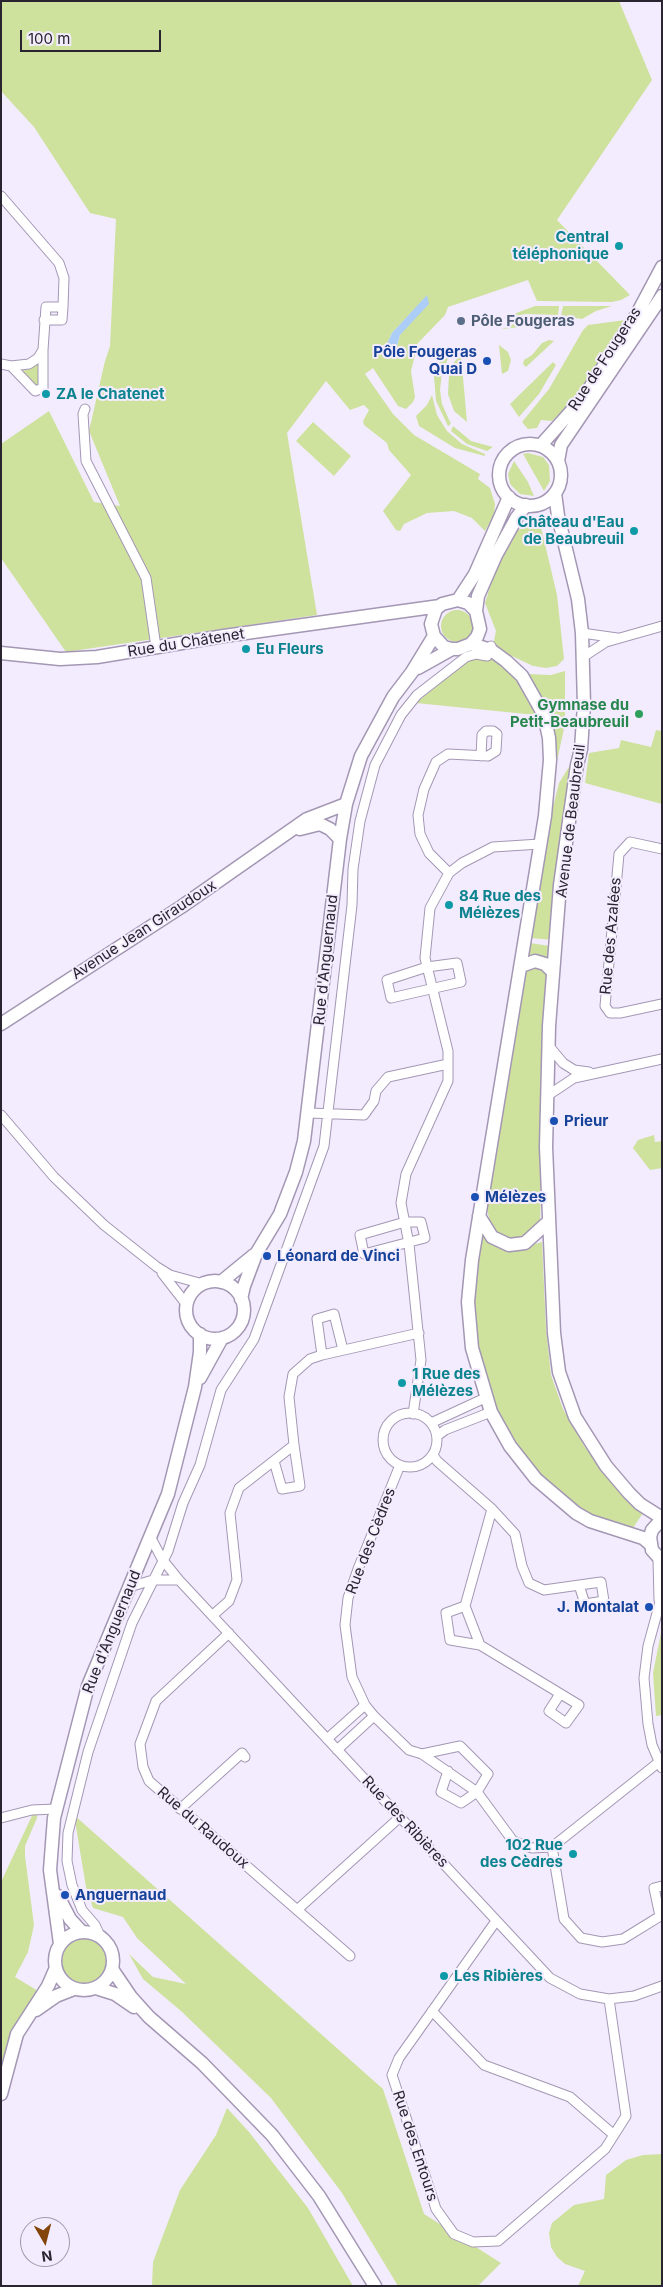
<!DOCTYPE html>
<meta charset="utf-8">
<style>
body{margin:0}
#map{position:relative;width:663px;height:2287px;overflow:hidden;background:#f3ecfe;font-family:Inter,sans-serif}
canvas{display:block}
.frame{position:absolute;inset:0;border:2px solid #29242f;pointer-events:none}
.north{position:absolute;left:20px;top:2217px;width:50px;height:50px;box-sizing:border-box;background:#f3ecfe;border:1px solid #a29cab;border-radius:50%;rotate:172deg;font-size:14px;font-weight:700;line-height:20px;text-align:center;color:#29242f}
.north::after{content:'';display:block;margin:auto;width:18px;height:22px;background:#84450a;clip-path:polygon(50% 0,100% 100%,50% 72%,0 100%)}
.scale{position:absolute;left:20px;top:30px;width:141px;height:22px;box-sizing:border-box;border:2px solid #29242f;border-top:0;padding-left:6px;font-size:15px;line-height:18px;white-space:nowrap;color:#29242f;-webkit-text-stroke:4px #f3ecfe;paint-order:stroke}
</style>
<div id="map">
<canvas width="663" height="2287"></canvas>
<div class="frame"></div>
<div class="north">N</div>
<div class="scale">100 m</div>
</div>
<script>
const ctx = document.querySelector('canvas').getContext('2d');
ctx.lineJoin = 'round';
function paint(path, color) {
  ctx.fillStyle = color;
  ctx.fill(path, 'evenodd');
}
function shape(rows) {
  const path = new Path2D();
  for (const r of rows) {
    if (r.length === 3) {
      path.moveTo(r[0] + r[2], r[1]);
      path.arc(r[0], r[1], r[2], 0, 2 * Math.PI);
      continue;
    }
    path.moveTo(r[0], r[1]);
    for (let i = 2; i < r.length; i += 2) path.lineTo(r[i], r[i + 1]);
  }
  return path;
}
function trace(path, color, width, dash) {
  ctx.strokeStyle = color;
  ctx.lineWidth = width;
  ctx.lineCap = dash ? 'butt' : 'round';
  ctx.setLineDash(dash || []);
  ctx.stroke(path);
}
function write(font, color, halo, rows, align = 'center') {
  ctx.font = font + ' Inter,sans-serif';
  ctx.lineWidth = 4;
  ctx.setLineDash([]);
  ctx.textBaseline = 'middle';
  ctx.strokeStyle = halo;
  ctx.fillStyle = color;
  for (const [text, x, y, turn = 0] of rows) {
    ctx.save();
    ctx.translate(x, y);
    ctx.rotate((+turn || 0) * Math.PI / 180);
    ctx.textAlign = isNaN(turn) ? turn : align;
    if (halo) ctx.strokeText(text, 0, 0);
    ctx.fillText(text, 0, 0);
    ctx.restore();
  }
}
paint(shape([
 [1,1,619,1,652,80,557,220,630,295,621,300,612,302,537,301,528,280,448,307,445,315,418,343,411,371,415,397,413,402,406,409,398,406,373,368,365,374,393,414,414,435,480,474,478,479,490,488,495,504,494,515,485,531,472,518,454,511,427,513,404,524,400,531,396,530,383,511,411,475,389,450,387,443,364,425,363,421,369,410,364,405,350,410,326,381,287,433,317,615,66,652,1,558,1,444,49,411,94,502,120,506,89,431,105,361,110,346,116,219,90,213,34,127,1,91],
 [427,296,400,335,397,346,392,349,389,358,385,355,386,346,392,333],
 [535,306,559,306,558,315,526,314,503,318],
 [563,306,612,306,596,311,582,319,561,316],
 [543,320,556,323,502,329,519,322],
 [625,320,576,398,552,421,541,420,537,428,528,429,522,422,549,389,583,330,588,325],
 [549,340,554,341,526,367,523,364,524,360,532,355,542,343],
 [499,345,508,352,511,360,508,371,502,374],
 [448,352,450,354,442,372,440,390,442,404,451,424,448,426,436,401,434,376,439,363],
 [461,355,467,422,454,411,448,394,449,374,454,362],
 [553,362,556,365,539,394,519,417,510,404],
 [39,363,40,376,38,385,35,385,20,371,30,369],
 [432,395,437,415,447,431,462,444,485,454,485,456,455,448,419,426,416,416,427,405],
 [313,422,351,456,334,476,296,441],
 [453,426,471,441,493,447,487,451,467,444,451,431],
 [528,453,543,457,549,465,550,481,544,491,523,454],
 [514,461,528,482,534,496,520,494,510,484,508,474],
 [540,523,557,595,564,659,557,666,546,668,533,666,495,648,493,645,496,631,485,603,494,574,518,530],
 [457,626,16],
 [478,657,494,659,509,670,525,690,536,715,416,703,468,660],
 [565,671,565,724,551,789,554,752,528,674,551,675],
 [656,730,662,731,662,804,585,783,589,753,619,748,621,740,651,747],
 [572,762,553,940,531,938,552,811,559,783],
 [530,943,550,946,549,962,528,957],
 [534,965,545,969,548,977,544,1047,540,1226,526,1238,510,1240,492,1229,486,1206,524,976,528,968],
 [654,1135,655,1142,662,1141,662,1168,650,1170,633,1148,638,1140],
 [483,1229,520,1248,542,1242,546,1329,551,1375,563,1409,585,1447,610,1480,643,1513,633,1528,603,1520,583,1511,548,1484,516,1445,504,1424,492,1399,476,1343,474,1316,475,1283],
 [662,1628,662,1715,656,1716,653,1673],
 [37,1805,37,1818,25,1846,25,1856,34,1925,28,1952,15,1977,38,1991,1,2094,1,1882],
 [74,1815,383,2089,424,2214,501,2263,478,2286,398,2286,342,2193,271,2098,181,2011,143,1979,129,1954,153,1977,186,1984,137,1938,123,1917,93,1908,86,1887],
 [84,1961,22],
 [227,2108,249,2132,308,2208,353,2286,152,2286,153,2262,180,2190,216,2135],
 [662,2154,662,2286,578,2286,585,2271,565,2264,557,2257,551,2247,549,2233,552,2223,574,2205,604,2199,606,2175,626,2160,643,2155]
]), '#cee19d');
paint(shape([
 [427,295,429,304,400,335,397,346,392,349,389,358,385,355,386,346,392,333]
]), '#accdf7');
const street = shape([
 [1,196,59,263,64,278,63,307,46,307,43,350,38,358,29,364,11,366,1,364],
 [44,320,62,320,63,307],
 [11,366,35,391,43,388,43,350],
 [85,409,83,414,86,461,146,578,156,647],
 [582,633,617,638],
 [583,657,606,642,662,626],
 [662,849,630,842,619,854,605,1006,610,1013,620,1013,662,1004],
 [449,873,429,853,420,834,418,815,424,789,436,762,448,754,488,756,496,751,497,734,493,731,486,731,482,735,481,756],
 [457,963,461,982,391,998,387,980,427,967,457,963],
 [548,1045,563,1063,574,1070,589,1072],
 [547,1096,574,1078,662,1059],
 [309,1113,364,1115,374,1101,376,1091,388,1077,448,1064],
 [1,1115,54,1177,104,1225,157,1267,170,1275,203,1284],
 [405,1222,421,1222,425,1238,364,1254,360,1235,405,1222],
 [162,1273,187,1305],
 [322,1355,317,1319,334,1314,343,1350],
 [410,1440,27],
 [413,1414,421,1360,409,1244,401,1203,406,1174,448,1081,448,1051,425,958,430,908,449,873,462,863,493,847,540,844],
 [431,1423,485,1398],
 [437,1436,445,1430,491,1412],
 [433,1455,437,1461,492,1509,515,1534,522,1566,529,1583,544,1590,601,1582,604,1601,585,1604,579,1585],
 [274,1461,282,1489,300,1486,294,1445],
 [400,1465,358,1569,348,1598,345,1625,352,1677,365,1705,374,1716,409,1750,422,1754,477,1792,513,1841,532,1848,552,1847,659,1762],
 [492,1509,465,1606,480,1645,579,1705,566,1723,549,1711,560,1694],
 [151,1538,162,1559,179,1580,550,1978,580,1994,609,1999,634,1996,662,1986],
 [658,1559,659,1600],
 [129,1587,153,1580,179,1580],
 [662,1595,648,1646,644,1678,648,1724,652,1745,662,1768],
 [465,1606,446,1613,450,1640,480,1645],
 [213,1615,229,1601,237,1580,230,1513,239,1488,294,1445,289,1397,293,1374,310,1359,322,1355,419,1333],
 [229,1633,156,1701,140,1744,143,1767,149,1781,350,1956],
 [327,1739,365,1705],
 [337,1750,374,1716],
 [422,1754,460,1746,488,1774,477,1792,461,1803,441,1792,448,1771],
 [180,1809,242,1753,245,1757],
 [1,1818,32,1810,56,1809],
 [552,1847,564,1919,581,1938,602,1942,623,1939,662,1915],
 [297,1910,399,1818],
 [660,1916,654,1888,662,1886],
 [496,1921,399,2058,392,2075,436,2209,454,2234,473,2242,498,2241,605,2149,626,2116,609,1999],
 [101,1938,95,1925,82,1910,72,1885,67,1861,68,1833,88,1752,132,1623,168,1551,183,1503,200,1465,221,1390,254,1339,324,1146,352,905,353,869,360,821,375,765,401,715,417,695,466,657,476,654,487,656,491,646],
 [432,2011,484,2065,570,2097,614,2135]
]);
const secondary = shape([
 [530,475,31],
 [541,445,584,397,637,314,662,267],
 [558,461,561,445,662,296],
 [555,493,558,516,578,599,582,633,584,705,581,749,577,765,560,885,549,1026,546,1147,554,1333,559,1372,575,1417,606,1466,629,1493,640,1504,662,1518],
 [458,600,475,574,509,497],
 [476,611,478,596,496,555,517,517,526,505],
 [471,644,491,650,506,661,522,676,544,715,549,738,550,760,545,816,472,1260,468,1302,472,1348,491,1412,510,1446,536,1479,576,1513,590,1521,643,1538,650,1544],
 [1,653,60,659,97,657,224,636,440,606],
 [418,668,452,649],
 [300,829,320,824,330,829,340,839],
 [521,966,535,961,545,964,553,972],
 [1,1024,181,907,307,819,346,804],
 [479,1216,492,1237,509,1245,525,1243,548,1222],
 [215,1310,29],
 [221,1282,254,1255],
 [241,1299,244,1286,256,1254,280,1214,296,1172,304,1141,340,839,346,804,361,756,393,697,412,672,434,636,431,624,436,609,442,604,458,600,468,603,476,611,480,629,477,637,471,644,458,649,452,649,444,647,434,636],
 [200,1378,222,1338],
 [662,1519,652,1530,650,1537,652,1550,662,1561],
 [58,1896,70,1919,82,1932],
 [84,1961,29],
 [60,1944,50,1870,54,1818,88,1686,168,1494,195,1387,200,1352,200,1334],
 [112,1969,131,1997,149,2017,202,2063,272,2135,319,2196,375,2286],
 [96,1988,115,1994,134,2007],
 [36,2010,56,1996,74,1989],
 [1,2094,17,2034,48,1986,55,1970]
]);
trace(street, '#a497b4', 11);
trace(secondary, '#a497b4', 15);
trace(street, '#fff', 9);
trace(secondary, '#fff', 12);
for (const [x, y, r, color] of [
 [619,246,5,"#0f9aa8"],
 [461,321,5,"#5c6f8a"],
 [487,361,5,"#1a4fb4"],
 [46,394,5,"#0f9aa8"],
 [634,531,5,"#0f9aa8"],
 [246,649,5,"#0f9aa8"],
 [639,714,5,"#2e9e5b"],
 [449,905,5,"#0f9aa8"],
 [554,1121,5,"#1a4fb4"],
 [475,1197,5,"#1a4fb4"],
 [267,1256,5,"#1a4fb4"],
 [402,1383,5,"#0f9aa8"],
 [649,1607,5,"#1a4fb4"],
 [573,1854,5,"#0f9aa8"],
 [65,1895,5,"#1a4fb4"],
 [444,1976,5,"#0f9aa8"]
]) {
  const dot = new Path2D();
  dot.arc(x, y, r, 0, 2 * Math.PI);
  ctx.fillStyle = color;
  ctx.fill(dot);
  trace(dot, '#f3ecfe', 2);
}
write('bold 15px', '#0d838f', '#f3ecfe', [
 ["Central",609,237,"right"],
 ["téléphonique",609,254,"right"],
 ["ZA le Chatenet",56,394],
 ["Château d'Eau",624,522,"right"],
 ["de Beaubreuil",624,539,"right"],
 ["Eu Fleurs",256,649],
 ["84 Rue des",459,896],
 ["Mélèzes",459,913],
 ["1 Rue des",412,1374],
 ["Mélèzes",412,1391],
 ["102 Rue",563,1845,"right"],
 ["des Cèdres",563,1862,"right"],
 ["Les Ribières",454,1976]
], 'left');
write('bold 15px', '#4e5e75', '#f3ecfe', [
 ["Pôle Fougeras",471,321]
], 'left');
write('bold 15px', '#164399', '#f3ecfe', [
 ["Pôle Fougeras",477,352,"right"],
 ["Quai D",477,369,"right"],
 ["Prieur",564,1121],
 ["Mélèzes",485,1197],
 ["Léonard de Vinci",277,1256],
 ["J. Montalat",639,1607,"right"],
 ["Anguernaud",75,1895]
], 'left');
write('15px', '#29242f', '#f3ecfe', [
 ["Rue de Fougeras",605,359,-57],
 ["Rue du Châtenet",186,643,-9],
 ["Avenue de Beaubreuil",571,821,-83],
 ["Avenue Jean Giraudoux",144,930,-33],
 ["Rue des Azalées",611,936,-85],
 ["Rue d'Anguernaud",326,960,-84],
 ["Rue des Cèdres",371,1541,-69],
 ["Rue d'Anguernaud",112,1632,-68],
 ["Rue des Ribières",405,1822,47],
 ["Rue du Raudoux",203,1828,41],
 ["Rue des Entours",415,2146,72]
]);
write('bold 15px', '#27864d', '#f3ecfe', [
 ["Gymnase du",629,705],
 ["Petit-Beaubreuil",629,722]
], 'right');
</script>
